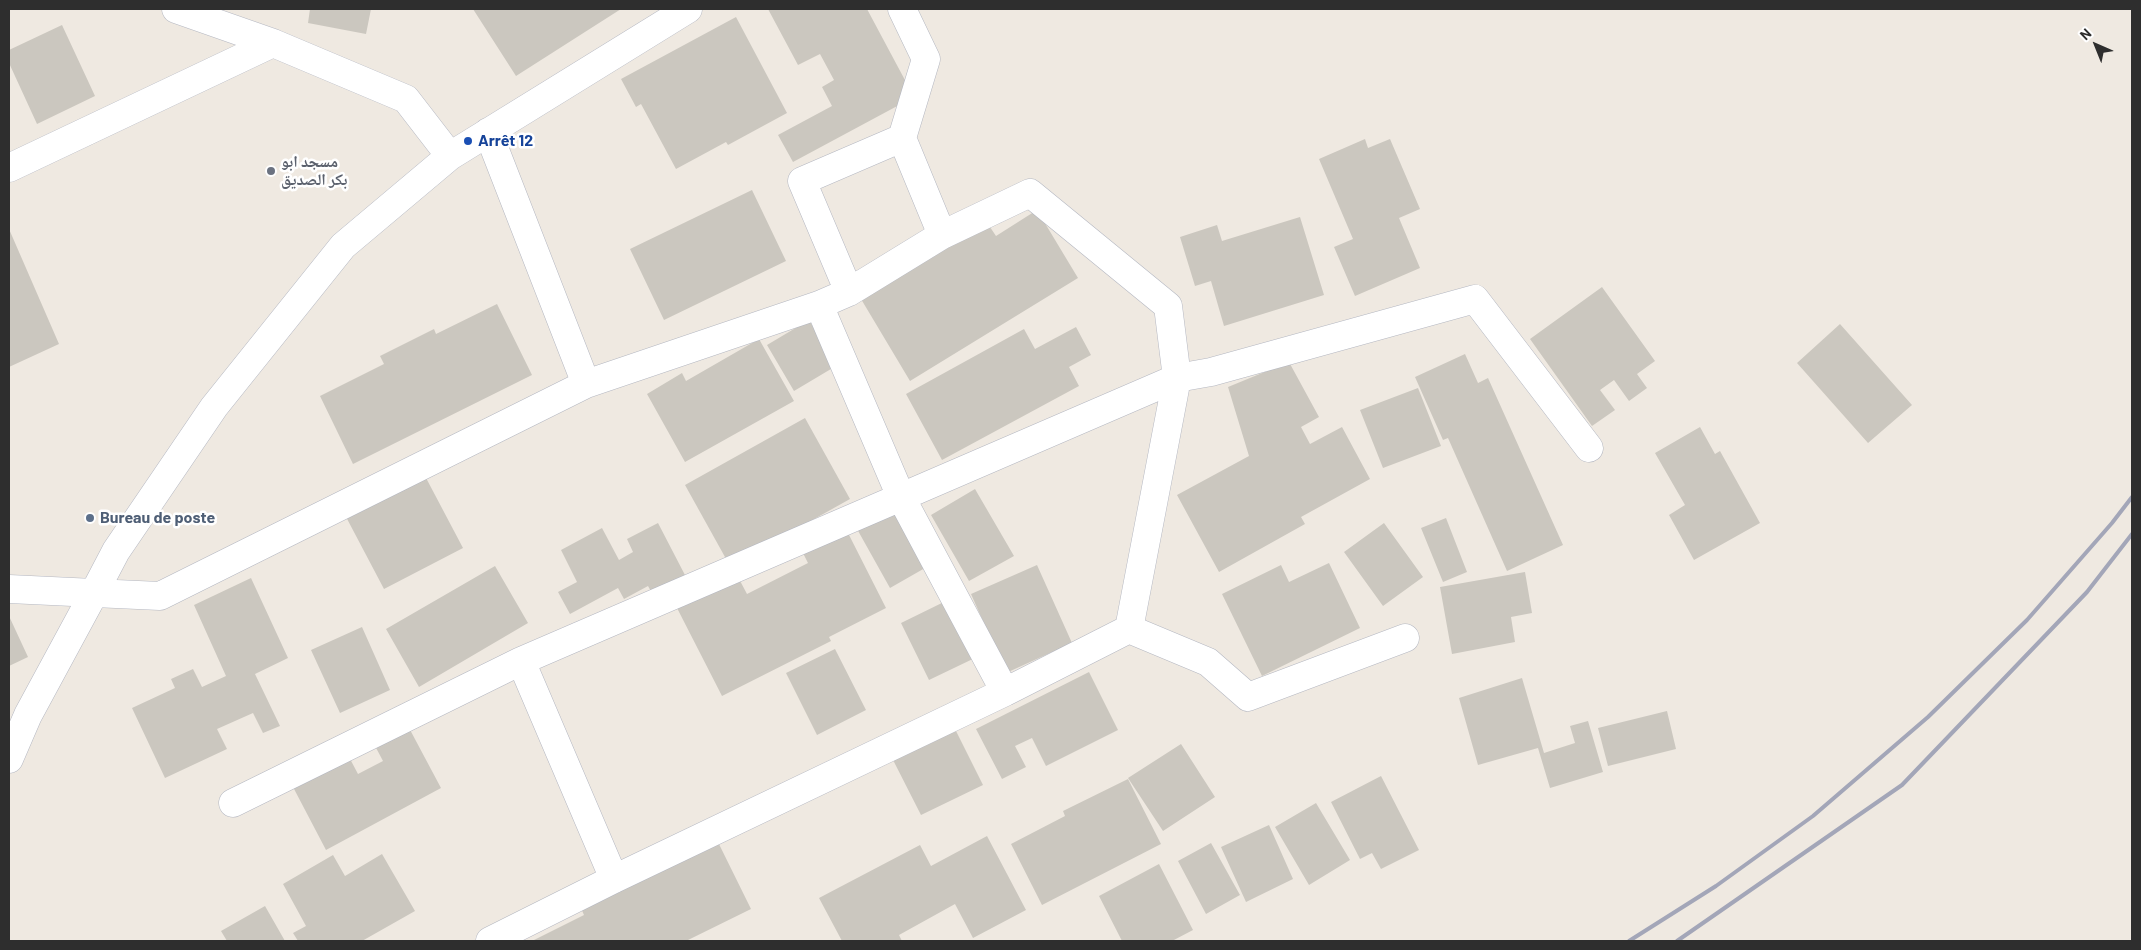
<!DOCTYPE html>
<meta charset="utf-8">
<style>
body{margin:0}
#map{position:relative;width:2141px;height:950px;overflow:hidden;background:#efe9e1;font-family:Barlow,sans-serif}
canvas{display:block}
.frame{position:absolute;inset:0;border:10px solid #2e2e2e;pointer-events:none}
.north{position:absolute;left:2071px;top:20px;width:50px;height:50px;-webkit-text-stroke:4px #fff;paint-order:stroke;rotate:316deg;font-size:14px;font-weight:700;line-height:20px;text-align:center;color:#2e2e2e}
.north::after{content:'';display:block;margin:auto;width:18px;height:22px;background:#2e2e2e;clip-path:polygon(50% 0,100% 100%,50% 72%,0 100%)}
</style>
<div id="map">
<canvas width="2141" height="950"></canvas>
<div class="frame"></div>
<div class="north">N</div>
</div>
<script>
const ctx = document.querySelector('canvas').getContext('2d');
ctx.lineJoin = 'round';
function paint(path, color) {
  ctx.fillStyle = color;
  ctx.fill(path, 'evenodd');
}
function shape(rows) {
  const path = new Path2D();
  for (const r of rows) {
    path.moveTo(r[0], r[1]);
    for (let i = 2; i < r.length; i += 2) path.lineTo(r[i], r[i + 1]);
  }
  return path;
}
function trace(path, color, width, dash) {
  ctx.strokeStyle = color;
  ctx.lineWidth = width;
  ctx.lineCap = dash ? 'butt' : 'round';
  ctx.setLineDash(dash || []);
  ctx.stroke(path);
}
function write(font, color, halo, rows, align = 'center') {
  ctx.font = font + ' Barlow,"Noto Naskh Arabic",sans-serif';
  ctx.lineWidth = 5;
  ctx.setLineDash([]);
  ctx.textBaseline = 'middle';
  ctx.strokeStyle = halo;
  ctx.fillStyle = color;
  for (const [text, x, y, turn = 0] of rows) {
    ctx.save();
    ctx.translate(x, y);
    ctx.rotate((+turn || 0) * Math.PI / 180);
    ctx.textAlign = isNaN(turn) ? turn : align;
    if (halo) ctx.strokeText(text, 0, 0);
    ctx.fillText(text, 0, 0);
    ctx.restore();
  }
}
paint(shape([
 [310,9,371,9,366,34,308,23],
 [473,9,621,9,516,76],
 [768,9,867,9,914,97,793,162,778,135,832,106,822,87,834,80,820,54,798,65],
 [736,17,787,113,728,145,726,142,676,169,641,104,636,107,621,79],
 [62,25,95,96,37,124,9,63,9,50],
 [1365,139,1368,148,1390,139,1420,209,1399,218,1420,268,1355,296,1334,247,1353,239,1319,159],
 [752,190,786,261,664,320,630,249],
 [1037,210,1078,278,910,381,861,299,988,224,996,236],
 [1300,217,1324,295,1224,326,1211,281,1195,286,1180,237,1217,225,1222,241],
 [9,229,59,344,9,367],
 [1602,287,1655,361,1637,374,1647,388,1629,401,1614,380,1600,390,1615,410,1592,426,1530,339],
 [497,304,532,375,353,464,320,396,384,364,380,356,434,329,436,334],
 [809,320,836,366,794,391,767,345],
 [1840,324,1912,405,1868,443,1797,363],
 [1076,327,1091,355,1069,367,1079,386,942,460,906,394,1024,329,1035,349],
 [759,339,794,401,685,462,647,394,682,373,686,381],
 [1465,354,1478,383,1488,378,1563,545,1507,571,1448,438,1443,440,1415,377],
 [1289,362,1319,417,1301,427,1310,444,1342,427,1370,479,1301,517,1305,524,1219,572,1177,495,1249,456,1228,387],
 [1418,388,1441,446,1383,468,1360,410],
 [805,418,850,499,730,566,685,485],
 [1700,427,1715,454,1720,451,1760,523,1694,560,1669,515,1685,505,1655,453],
 [425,476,463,548,384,589,345,515],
 [975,489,1014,556,969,581,931,515],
 [899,505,932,564,890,588,857,529],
 [1446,518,1467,572,1443,582,1421,528],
 [658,523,686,577,653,595,648,586,624,599,618,588,570,614,558,592,577,582,561,550,602,528,619,560,633,552,627,539],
 [1384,523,1423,577,1383,606,1344,552],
 [847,531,886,608,829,637,831,641,722,696,677,608,738,577,747,594,808,563,803,553],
 [1329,563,1360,628,1262,676,1222,594,1281,565,1289,582],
 [1037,565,1072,643,1006,673,971,594],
 [495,566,528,623,419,687,386,629],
 [1525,572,1532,613,1511,617,1515,642,1452,654,1440,587],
 [251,578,288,658,255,674,280,726,263,733,253,713,217,729,227,749,165,778,132,708,175,688,171,679,193,669,202,687,226,676,194,605],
 [950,599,979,656,929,680,901,623],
 [9,616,28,657,9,666],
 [362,627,390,690,340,713,311,650],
 [835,649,866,710,817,735,786,673],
 [1089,672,1118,730,1046,766,1032,738,1015,746,1026,767,1002,779,976,729],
 [1522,678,1544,753,1575,743,1570,726,1588,721,1603,772,1550,788,1538,748,1478,765,1459,698],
 [1667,711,1676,749,1608,766,1598,728],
 [950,719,983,785,921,815,891,756],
 [408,726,441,788,326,850,293,787,349,757,358,774,383,761,374,744],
 [1181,744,1215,797,1163,831,1128,778],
 [1381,776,1419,850,1381,869,1372,853,1360,859,1331,802],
 [1128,779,1161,844,1042,905,1011,844,1065,816,1063,811],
 [1316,803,1350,860,1309,885,1275,827],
 [1269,825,1293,879,1246,902,1221,847],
 [715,836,751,909,686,941,532,941,584,915,579,904],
 [987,836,1026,910,973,938,955,904,899,935,902,941,842,941,819,898,920,845,931,866],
 [1211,843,1240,895,1206,914,1178,861],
 [382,854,415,911,362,941,298,941,293,933,306,926,283,884,333,855,345,876],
 [1159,864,1193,930,1172,941,1122,941,1099,896],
 [265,906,285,941,227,941,221,931]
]), '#cbc7bf');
const street = shape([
 [176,9,273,43,406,99,450,156],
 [488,132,586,384],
 [902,138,926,59,902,9],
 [9,168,273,43],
 [849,292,802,181,902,138,942,235],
 [819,305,901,497,1005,692],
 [1129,629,1208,662,1248,697,1405,638],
 [233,803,521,661],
 [614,879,521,661,1177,378,1211,372,1475,299,1589,448],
 [490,941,614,879,1005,692,1129,629,1177,378,1168,306,1030,193,942,235,849,292,819,305,586,384,160,596,94,593,116,551,214,407,343,246,450,156,688,9]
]);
const secondary = shape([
 [9,589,94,593,28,715,9,759]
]);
trace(street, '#b4b7c1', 29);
trace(secondary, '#b4b7c1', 29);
trace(street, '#fff', 28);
trace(secondary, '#fff', 28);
trace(shape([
 [1629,941,1716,886,1813,816,1928,717,2027,620,2112,523,2132,497],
 [1677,941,1902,785,2087,592,2132,534]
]), '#a3a6b8', 4);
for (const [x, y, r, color] of [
 [468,141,5,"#1a4fb4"],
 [271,171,5,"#6b7280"],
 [90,518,5,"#5c6f8a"]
]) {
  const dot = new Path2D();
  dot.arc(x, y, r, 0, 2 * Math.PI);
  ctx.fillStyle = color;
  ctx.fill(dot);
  trace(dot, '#fff', 2);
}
write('bold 16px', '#164399', '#fff', [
 ["Arrêt 12",478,141]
], 'left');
write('bold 16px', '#5b616d', '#fff', [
 ["مسجد ابو",281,162],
 ["بكر الصديق",281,180]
], 'left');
write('bold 16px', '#4e5e75', '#fff', [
 ["Bureau de poste",100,518]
], 'left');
</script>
